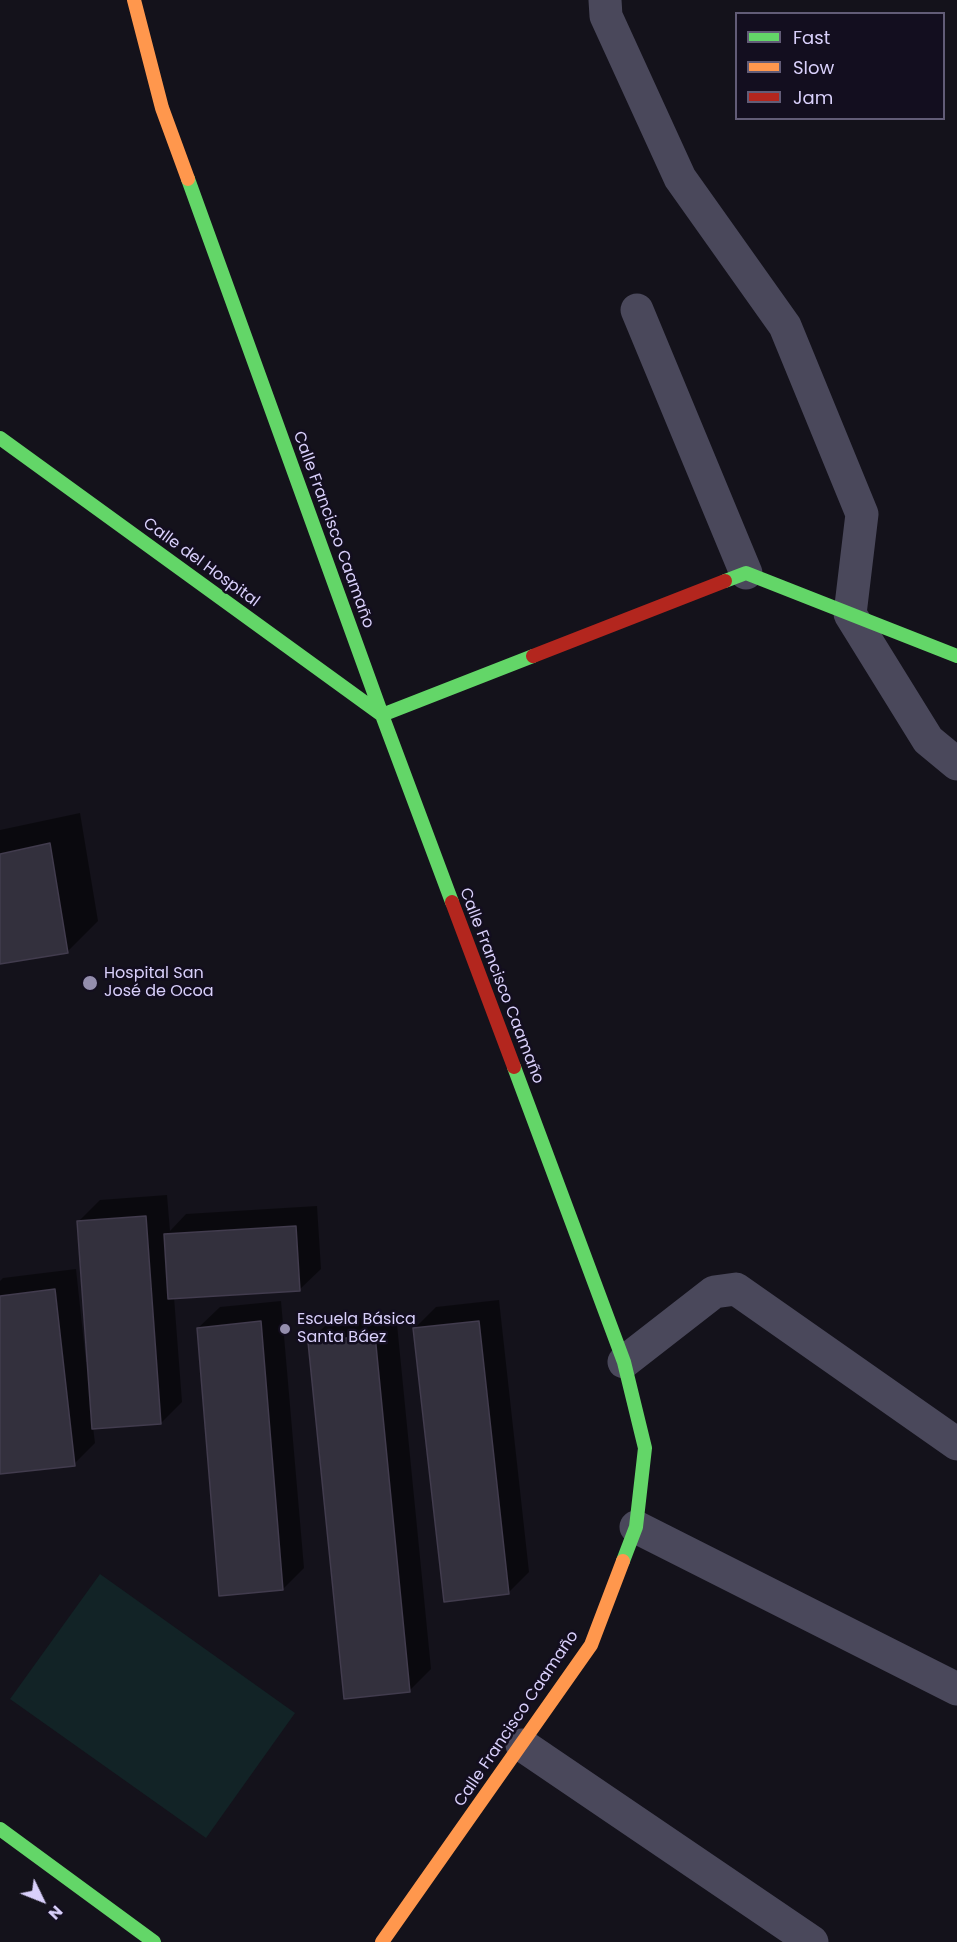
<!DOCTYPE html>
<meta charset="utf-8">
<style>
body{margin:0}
#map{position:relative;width:957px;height:1942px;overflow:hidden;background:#14121b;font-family:Poppins,sans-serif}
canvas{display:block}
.legend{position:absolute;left:735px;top:12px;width:210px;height:108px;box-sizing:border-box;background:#130e1f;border:2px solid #625c77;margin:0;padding:8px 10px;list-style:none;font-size:18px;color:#d9d0fb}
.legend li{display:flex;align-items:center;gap:12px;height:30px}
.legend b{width:30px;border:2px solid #625c77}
.north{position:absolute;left:12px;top:1870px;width:60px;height:60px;-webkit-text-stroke:4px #130e1f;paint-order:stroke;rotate:133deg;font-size:16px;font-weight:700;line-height:24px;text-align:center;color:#d9d0fb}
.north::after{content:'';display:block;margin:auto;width:21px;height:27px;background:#d9d0fb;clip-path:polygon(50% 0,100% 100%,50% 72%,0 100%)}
</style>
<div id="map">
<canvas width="957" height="1942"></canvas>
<ul class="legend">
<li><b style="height:8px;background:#63d668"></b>Fast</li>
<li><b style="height:8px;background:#ff974d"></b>Slow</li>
<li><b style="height:8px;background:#b3261e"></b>Jam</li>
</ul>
<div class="north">N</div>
</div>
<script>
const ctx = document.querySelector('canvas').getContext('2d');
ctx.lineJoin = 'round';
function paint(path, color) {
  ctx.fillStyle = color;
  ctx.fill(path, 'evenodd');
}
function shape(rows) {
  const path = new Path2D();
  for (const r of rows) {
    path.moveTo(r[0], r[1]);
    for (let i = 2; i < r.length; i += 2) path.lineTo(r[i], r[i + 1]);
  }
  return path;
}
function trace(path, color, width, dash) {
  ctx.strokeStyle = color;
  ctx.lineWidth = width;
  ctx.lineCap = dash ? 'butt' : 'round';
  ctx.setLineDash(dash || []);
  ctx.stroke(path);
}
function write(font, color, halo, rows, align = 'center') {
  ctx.font = font + ' Poppins,sans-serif';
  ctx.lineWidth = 5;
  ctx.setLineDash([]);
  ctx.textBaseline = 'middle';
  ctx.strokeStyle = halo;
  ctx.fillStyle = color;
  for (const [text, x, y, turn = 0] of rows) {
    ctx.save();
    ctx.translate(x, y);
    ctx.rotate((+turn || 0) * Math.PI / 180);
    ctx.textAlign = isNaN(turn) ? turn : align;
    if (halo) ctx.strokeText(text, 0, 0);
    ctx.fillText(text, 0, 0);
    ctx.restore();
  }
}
paint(shape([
 [100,1574,295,1713,206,1838,10,1699]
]), '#122326');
paint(shape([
 [80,813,98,921,67,952,0,962,0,830],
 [167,1195,170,1231,186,1214,317,1206,321,1269,299,1290,174,1297,182,1402,161,1423,93,1427,95,1443,74,1464,0,1468,0,1281,3,1278,76,1269,86,1362,89,1362,79,1221,100,1200],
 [499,1300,529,1572,508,1593,415,1328,436,1307],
 [281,1301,304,1568,283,1589,198,1328,220,1307],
 [396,1314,431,1669,410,1690,309,1342,330,1321]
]), '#0007');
const building = shape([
 [50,843,68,953,0,964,0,854,50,843],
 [146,1216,161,1424,92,1429,77,1221,146,1216],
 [296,1226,300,1291,168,1299,164,1234,296,1226],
 [55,1289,75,1466,0,1474,0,1296,55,1289],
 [261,1321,283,1590,219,1596,197,1328,261,1321],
 [479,1321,509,1594,444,1602,413,1328,479,1321],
 [375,1335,410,1692,344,1699,308,1342,375,1335]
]);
paint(building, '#33303d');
trace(building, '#423c4e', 1.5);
trace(shape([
 [605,0,606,16,680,178,785,326,862,514,850,614,928,740,957,764],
 [637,310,746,573],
 [624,1362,714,1292,736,1289,957,1444],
 [636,1527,957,1689],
 [522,1745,812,1942]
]), '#4a485b', 33);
trace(shape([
 [188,179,382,715,452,902],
 [0,438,382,715,533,656],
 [725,581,746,573,957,656],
 [514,1067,624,1362,645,1448,636,1527,623,1561],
 [0,1829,154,1942]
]), '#63d668', 14);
trace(shape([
 [134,0,162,108,188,179],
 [382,1942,591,1645,623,1561]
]), '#ff974d', 14);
trace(shape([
 [533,656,725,581],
 [452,902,514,1067]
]), '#b3261e', 14);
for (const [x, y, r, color] of [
 [90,983,8,"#948ead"],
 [285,1329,6,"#948ead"]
]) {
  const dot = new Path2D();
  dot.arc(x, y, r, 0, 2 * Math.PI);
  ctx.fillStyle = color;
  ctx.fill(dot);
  trace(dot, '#130e1f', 2);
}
write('16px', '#d9d0fb', '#130e1f', [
 ["Calle Francisco Caamaño",333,530,70],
 ["Calle del Hospital",201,563,36],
 ["Calle Francisco Caamaño",501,986,69],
 ["Calle Francisco Caamaño",517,1719,-56]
]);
write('16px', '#d9d0fb', '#130e1f', [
 ["Hospital San",104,974],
 ["José de Ocoa",104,992],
 ["Escuela Básica",297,1320],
 ["Santa Báez",297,1338]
], 'left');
</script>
